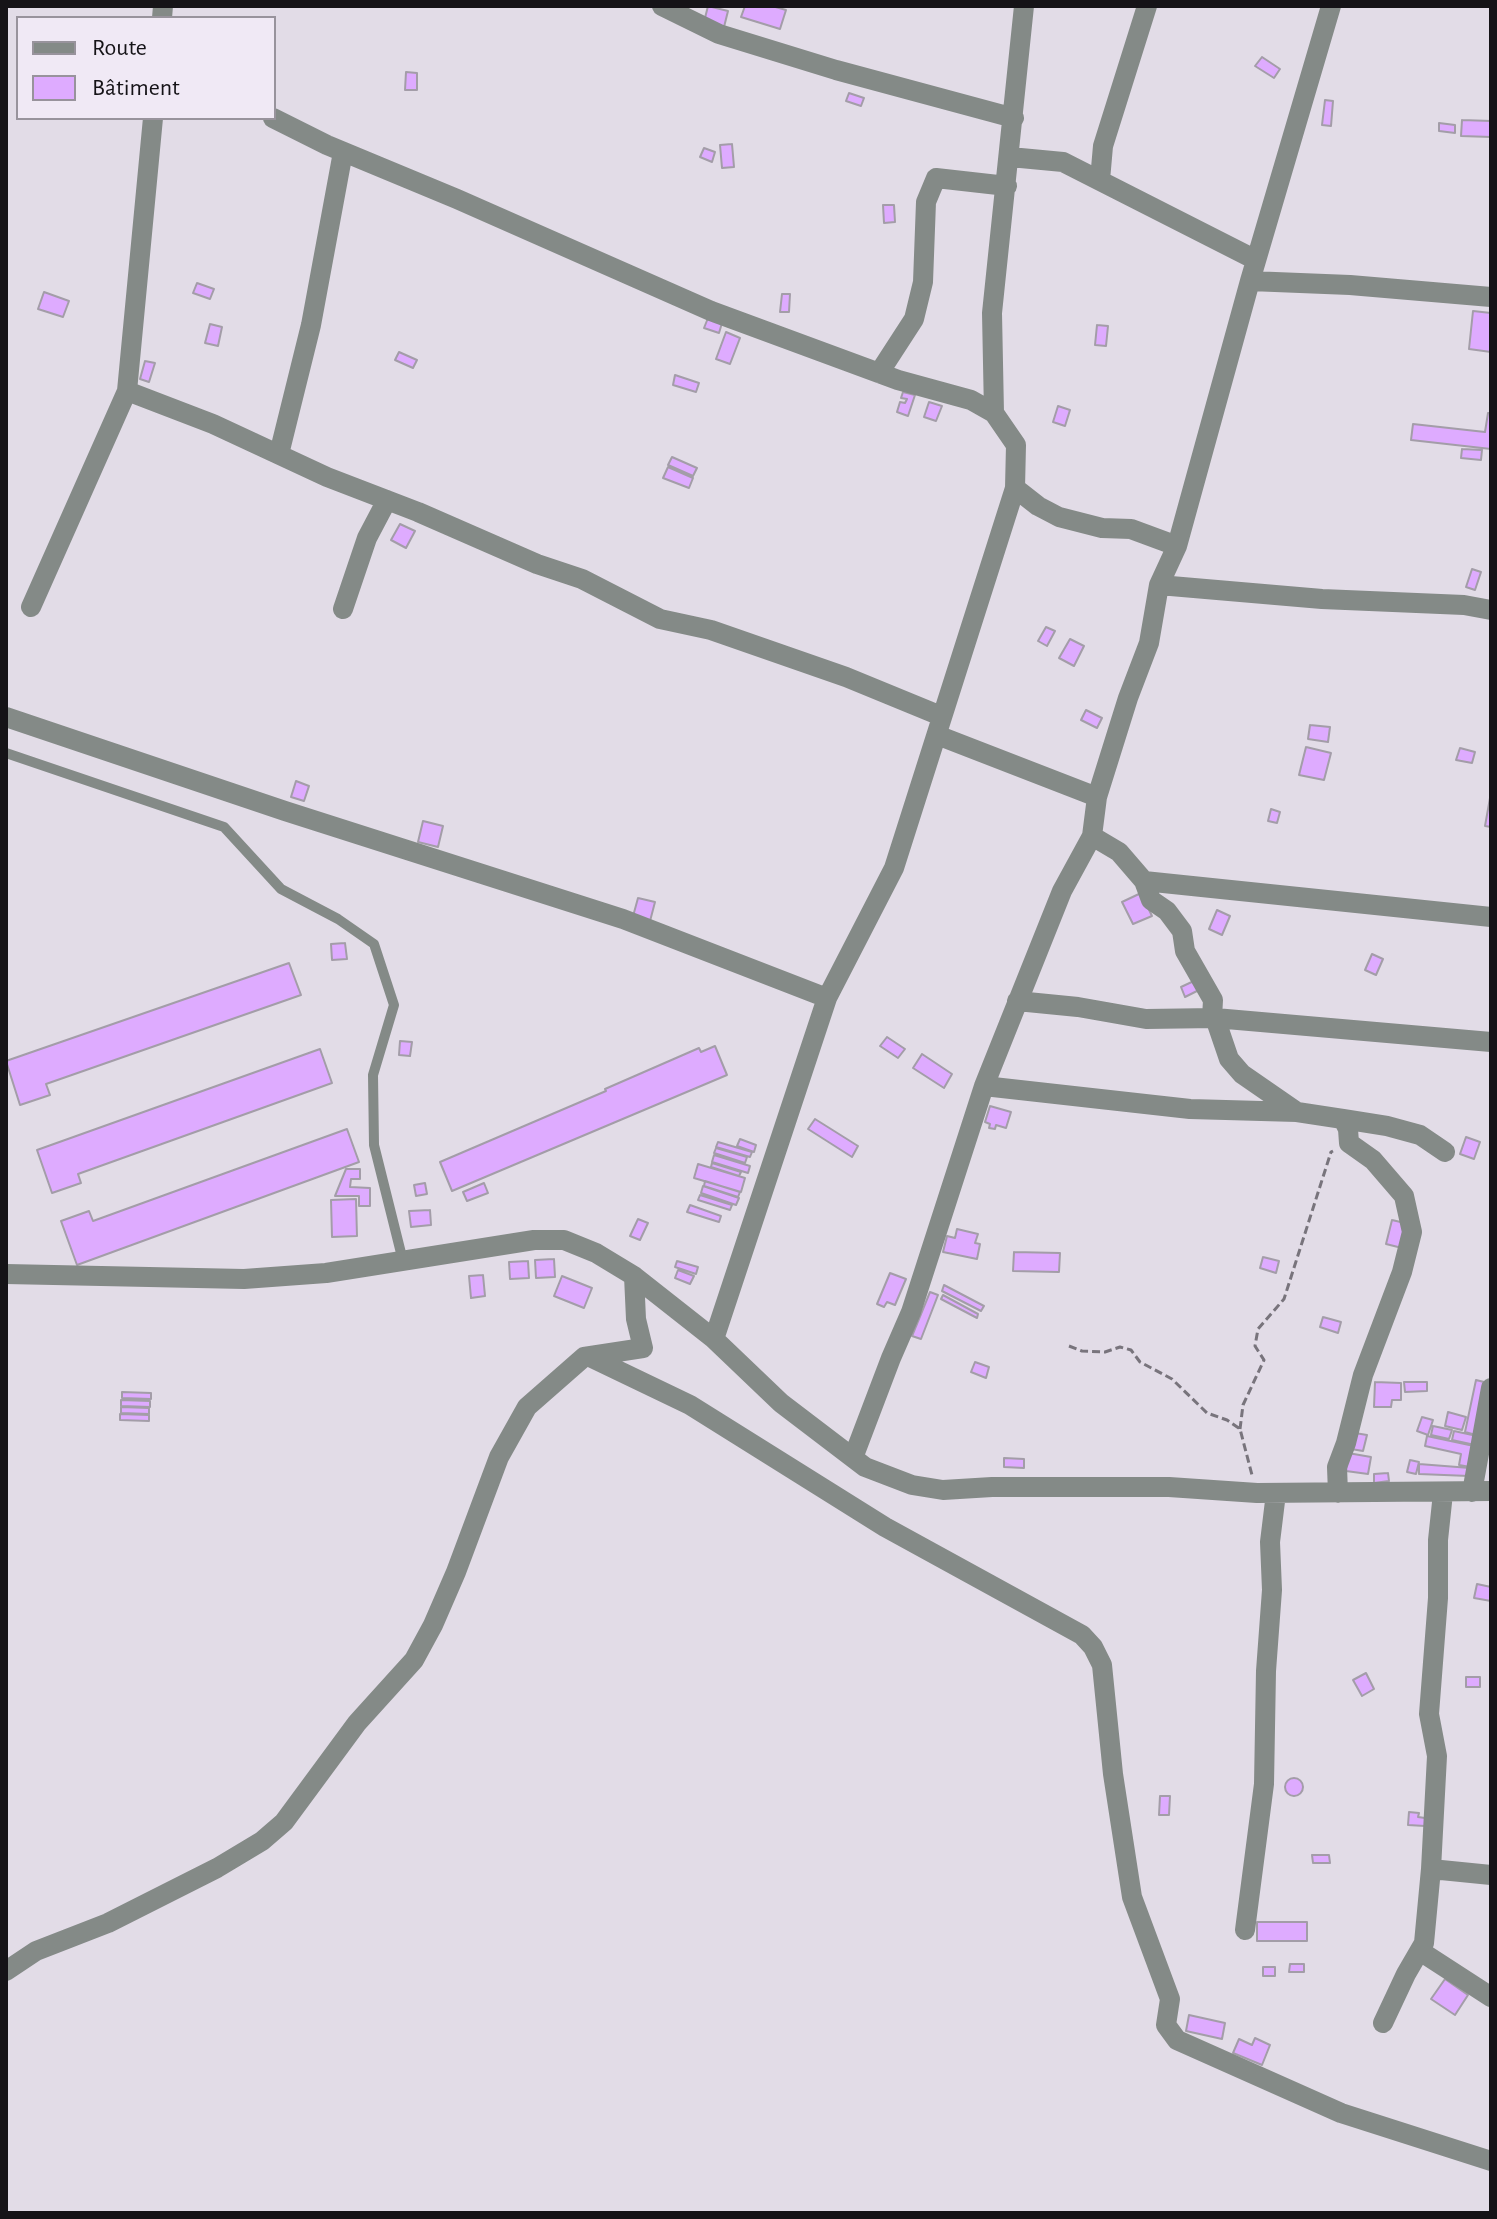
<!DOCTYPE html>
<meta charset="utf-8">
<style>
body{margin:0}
#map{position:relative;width:1497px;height:2219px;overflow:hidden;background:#e2dce7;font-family:"Alegreya Sans",sans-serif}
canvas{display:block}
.frame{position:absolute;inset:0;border:8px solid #151317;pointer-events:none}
.legend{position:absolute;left:16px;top:16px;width:260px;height:104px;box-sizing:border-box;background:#f0e9f5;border:2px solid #98939c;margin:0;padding:10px 14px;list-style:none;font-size:24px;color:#151317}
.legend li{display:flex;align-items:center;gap:16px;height:40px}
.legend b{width:40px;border:2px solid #98939c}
</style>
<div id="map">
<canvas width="1497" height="2219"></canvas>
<div class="frame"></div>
<ul class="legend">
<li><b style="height:10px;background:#848a87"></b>Route</li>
<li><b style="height:22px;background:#deabff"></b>Bâtiment</li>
</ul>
</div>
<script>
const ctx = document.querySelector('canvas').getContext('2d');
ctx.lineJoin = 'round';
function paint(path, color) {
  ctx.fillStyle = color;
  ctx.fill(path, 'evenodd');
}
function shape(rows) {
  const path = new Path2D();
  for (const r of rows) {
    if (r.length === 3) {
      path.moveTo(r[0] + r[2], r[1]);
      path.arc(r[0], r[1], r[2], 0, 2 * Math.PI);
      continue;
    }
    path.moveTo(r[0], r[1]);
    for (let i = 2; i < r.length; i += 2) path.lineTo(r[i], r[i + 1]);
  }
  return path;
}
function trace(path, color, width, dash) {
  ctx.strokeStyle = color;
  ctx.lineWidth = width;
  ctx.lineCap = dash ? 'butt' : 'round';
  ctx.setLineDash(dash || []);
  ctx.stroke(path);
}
const building = shape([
 [708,6,728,11,724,27,704,22,708,6],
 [745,6,772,6,786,10,780,29,741,17,745,6],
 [1262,57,1280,69,1274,78,1255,66,1262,57],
 [406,72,417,73,417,90,405,90,406,72],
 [849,93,864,98,861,106,846,101,849,93],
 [1325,100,1333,101,1331,126,1322,125,1325,100],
 [1462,120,1491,121,1491,137,1461,136,1462,120],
 [1439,123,1455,125,1455,133,1439,131,1439,123],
 [732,144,734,167,722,168,720,145,732,144],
 [704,148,715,152,712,162,700,157,704,148],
 [883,205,894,205,895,222,884,223,883,205],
 [197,283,214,289,210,299,193,293,197,283],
 [44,292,69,301,63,317,38,309,44,292],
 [782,294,790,294,789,312,780,312,782,294],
 [1473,311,1491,313,1491,352,1469,349,1473,311],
 [708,318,722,323,719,333,704,328,708,318],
 [210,324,222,327,218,346,205,343,210,324],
 [1097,325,1108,326,1106,346,1095,345,1097,325],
 [726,332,740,338,730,364,716,359,726,332],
 [399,352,417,360,413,368,395,360,399,352],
 [145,361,155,363,149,382,140,379,145,361],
 [675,375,699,383,696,392,673,385,675,375],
 [903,392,915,395,908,416,897,412,900,402,905,403,907,399,901,398,903,392],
 [929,402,942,406,936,421,924,417,929,402],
 [1058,406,1070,410,1065,426,1053,422,1058,406],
 [1488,413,1491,413,1491,449,1411,440,1413,424,1485,432,1488,413],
 [1462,449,1482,450,1481,460,1461,458,1462,449],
 [672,457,697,468,693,476,668,465,672,457],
 [668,467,693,478,689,488,663,478,668,467],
 [400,524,415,531,406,548,391,540,400,524],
 [1472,569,1481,572,1475,590,1466,587,1472,569],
 [1046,627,1055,631,1047,646,1038,641,1046,627],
 [1070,639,1084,646,1074,666,1059,658,1070,639],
 [1086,710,1102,718,1097,728,1081,720,1086,710],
 [1310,725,1330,727,1328,742,1308,739,1310,725],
 [1306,747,1331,753,1324,780,1299,775,1306,747],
 [1460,748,1475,752,1472,763,1456,760,1460,748],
 [296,781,309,786,304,801,291,797,296,781],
 [1490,798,1491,798,1491,827,1485,826,1490,798],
 [1271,809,1280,812,1277,823,1268,821,1271,809],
 [423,821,443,826,438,847,418,842,423,821],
 [1141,893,1152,916,1133,924,1122,902,1141,893],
 [638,898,655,902,649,925,632,920,638,898],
 [1217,910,1230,916,1222,935,1209,929,1217,910],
 [345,943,347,959,332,960,331,944,345,943],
 [1372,954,1383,959,1376,975,1365,970,1372,954],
 [289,963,301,995,46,1084,50,1095,20,1105,6,1061,289,963],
 [1196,980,1201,989,1185,997,1181,987,1196,980],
 [887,1037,905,1049,898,1058,880,1046,887,1037],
 [400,1041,412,1042,410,1056,399,1055,400,1041],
 [715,1046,727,1075,452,1191,440,1162,606,1091,605,1089,699,1048,701,1052,715,1046],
 [320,1049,332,1083,78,1174,81,1183,52,1193,37,1150,320,1049],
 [922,1054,952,1074,944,1088,913,1068,922,1054],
 [990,1106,1011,1112,1006,1128,996,1125,995,1129,989,1128,990,1124,985,1122,990,1106],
 [815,1119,858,1146,852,1157,808,1129,815,1119],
 [347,1129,359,1162,77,1265,61,1221,89,1211,93,1221,347,1129],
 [1466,1137,1480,1142,1474,1159,1460,1154,1466,1137],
 [740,1139,756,1145,754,1152,737,1146,740,1139],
 [718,1142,752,1152,750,1157,716,1147,718,1142],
 [716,1148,747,1157,745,1163,714,1153,716,1148],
 [714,1155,750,1166,748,1173,712,1162,714,1155],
 [712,1163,741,1172,739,1176,711,1167,712,1163],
 [698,1164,745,1178,741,1192,694,1178,698,1164],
 [346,1169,360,1169,360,1179,351,1179,350,1187,370,1188,370,1206,359,1206,359,1196,335,1196,346,1169],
 [705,1181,740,1192,738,1197,704,1186,705,1181],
 [425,1183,427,1194,416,1196,414,1185,425,1183],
 [484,1183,488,1193,467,1201,463,1192,484,1183],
 [703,1186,739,1198,736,1205,701,1193,703,1186],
 [700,1195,732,1205,730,1210,698,1200,700,1195],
 [356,1199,357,1236,332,1237,331,1200,356,1199],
 [690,1205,721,1216,719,1222,687,1212,690,1205],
 [430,1210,431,1225,411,1227,409,1211,430,1210],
 [638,1219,648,1223,640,1240,630,1236,638,1219],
 [1392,1220,1409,1224,1402,1248,1386,1244,1392,1220],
 [957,1229,978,1234,975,1243,980,1244,977,1259,943,1252,947,1236,955,1238,957,1229],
 [1014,1252,1060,1253,1059,1272,1013,1271,1014,1252],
 [1263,1257,1279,1261,1276,1273,1260,1268,1263,1257],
 [554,1259,555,1277,536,1278,535,1260,554,1259],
 [528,1261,529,1278,510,1279,509,1262,528,1261],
 [677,1261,698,1267,696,1274,675,1267,677,1261],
 [678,1270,694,1276,690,1284,675,1278,678,1270],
 [890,1273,906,1279,895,1305,887,1302,884,1307,877,1304,890,1273],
 [483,1275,485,1296,471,1298,469,1276,483,1275],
 [562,1276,592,1288,584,1308,554,1296,562,1276],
 [944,1285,984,1306,981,1311,942,1291,944,1285],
 [930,1292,938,1295,921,1339,912,1336,930,1292],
 [943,1295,978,1314,977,1318,941,1299,943,1295],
 [1323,1317,1341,1322,1338,1333,1320,1327,1323,1317],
 [975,1362,989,1367,986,1378,971,1372,975,1362],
 [1476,1380,1488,1383,1476,1435,1465,1432,1476,1380],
 [1375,1382,1401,1383,1401,1400,1392,1400,1391,1407,1374,1407,1375,1382],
 [1404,1382,1427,1382,1427,1391,1405,1392,1404,1382],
 [122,1392,151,1393,151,1399,122,1398,122,1392],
 [121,1400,150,1401,150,1407,121,1406,121,1400],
 [121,1407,149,1408,149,1414,121,1413,121,1407],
 [1448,1412,1466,1417,1462,1430,1445,1426,1448,1412],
 [120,1414,149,1415,149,1421,120,1420,120,1414],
 [1422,1417,1433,1420,1428,1435,1417,1431,1422,1417],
 [1433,1426,1452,1430,1449,1439,1431,1435,1433,1426],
 [1454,1431,1477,1436,1475,1445,1452,1440,1454,1431],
 [1355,1433,1367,1435,1363,1451,1351,1449,1355,1433],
 [1427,1436,1474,1446,1470,1467,1459,1465,1461,1454,1425,1446,1427,1436],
 [1348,1453,1371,1457,1368,1474,1346,1471,1348,1453],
 [1004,1458,1024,1459,1024,1468,1004,1467,1004,1458],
 [1410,1460,1419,1462,1416,1474,1407,1472,1410,1460],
 [1419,1464,1470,1468,1469,1476,1419,1474,1419,1464],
 [1388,1473,1389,1481,1374,1483,1374,1474,1388,1473],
 [1477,1584,1491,1587,1491,1601,1474,1598,1477,1584],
 [1366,1673,1374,1689,1362,1696,1353,1680,1366,1673],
 [1466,1677,1480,1677,1480,1687,1466,1687,1466,1677],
 [1294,1787,9],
 [1160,1796,1170,1796,1169,1815,1159,1815,1160,1796],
 [1409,1812,1419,1813,1418,1817,1425,1818,1425,1826,1408,1825,1409,1812],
 [1312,1855,1329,1855,1330,1863,1313,1863,1312,1855],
 [1257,1922,1307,1922,1307,1941,1257,1941,1257,1922],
 [1290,1964,1304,1964,1304,1972,1289,1972,1290,1964],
 [1263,1967,1275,1967,1275,1976,1263,1976,1263,1967],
 [1445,1979,1468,1995,1455,2015,1431,1999,1445,1979],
 [1189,2015,1225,2023,1222,2039,1186,2031,1189,2015],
 [1255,2038,1270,2045,1262,2065,1233,2053,1239,2039,1252,2045,1255,2038]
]);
paint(building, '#deabff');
trace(building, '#a39da8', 2);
trace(shape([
 [1069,1346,1082,1351,1105,1352,1120,1347,1131,1350,1140,1362,1172,1379,1207,1413,1227,1420,1240,1429,1252,1475],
 [1240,1429,1243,1405,1264,1360,1255,1346,1258,1329,1284,1299,1331,1152,1333,1151]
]), '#78747c', 3, [8, 4]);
trace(shape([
 [6,753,224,827,281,889,338,919,374,944,394,1005,373,1075,374,1145,403,1261]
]), '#848a87', 10);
trace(shape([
 [662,6,719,34,836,70,1014,118],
 [162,18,163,6],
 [273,118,327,145,457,199,711,311,898,380,971,400,994,413,1016,445,1015,488,894,868,827,998,714,1339],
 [1010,157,1063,162,1256,260],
 [1100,180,1103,146,1147,6],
 [1250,281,1350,285,1491,297],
 [879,373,914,319,923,282,926,202,936,178,1007,186],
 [127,391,213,424,327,477,418,512,537,564,582,579,660,619,711,630,846,677,941,716],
 [994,413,992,313,1024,6],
 [279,454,311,325,343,152],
 [1015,488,1038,506,1059,517,1102,528,1131,529,1177,546],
 [1159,585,1322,599,1464,605,1491,610],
 [31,607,127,391,153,118],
 [343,609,367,538,387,500],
 [6,717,285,811,623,919,827,998],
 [937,735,1097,797],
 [1092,836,1119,852,1144,881,1491,917],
 [1144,881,1151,900,1167,911,1182,931,1185,951,1213,1000,1212,1018],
 [1017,1001,1078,1007,1146,1019,1215,1018,1491,1042],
 [1215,1018,1229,1059,1242,1074,1297,1112],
 [984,1086,1190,1109,1297,1112,1343,1119,1348,1129,1349,1143,1373,1160,1404,1196,1412,1232,1402,1272,1363,1375,1346,1443,1337,1467,1338,1493],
 [1343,1119,1387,1126,1420,1135,1445,1152],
 [6,1274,244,1279,326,1273,534,1240,564,1240,596,1253,634,1276,714,1339,781,1403,865,1467,912,1485,943,1490,992,1487,1169,1487,1257,1493,1491,1491],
 [590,1357,690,1405,885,1527,1082,1635,1093,1647,1102,1665,1113,1774,1132,1897,1170,1999,1166,2025,1177,2040,1341,2113,1491,2161],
 [853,1458,891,1358,911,1312,984,1086,1062,891,1092,836,1097,797,1128,698,1149,643,1159,585,1177,546,1250,281,1331,6],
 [1472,1492,1491,1388],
 [1443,1493,1438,1540,1438,1598,1429,1714,1437,1756,1431,1869,1491,1875],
 [1245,1930,1264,1784,1266,1671,1272,1590,1270,1542,1276,1493],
 [1420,1951,1491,1997],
 [6,1971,36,1951,108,1923,217,1868,262,1841,284,1822,357,1723,414,1660,433,1625,456,1572,499,1457,527,1407,584,1357,643,1348,636,1319,634,1276],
 [1383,2023,1406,1974,1424,1943,1431,1869]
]), '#848a87', 20);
</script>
